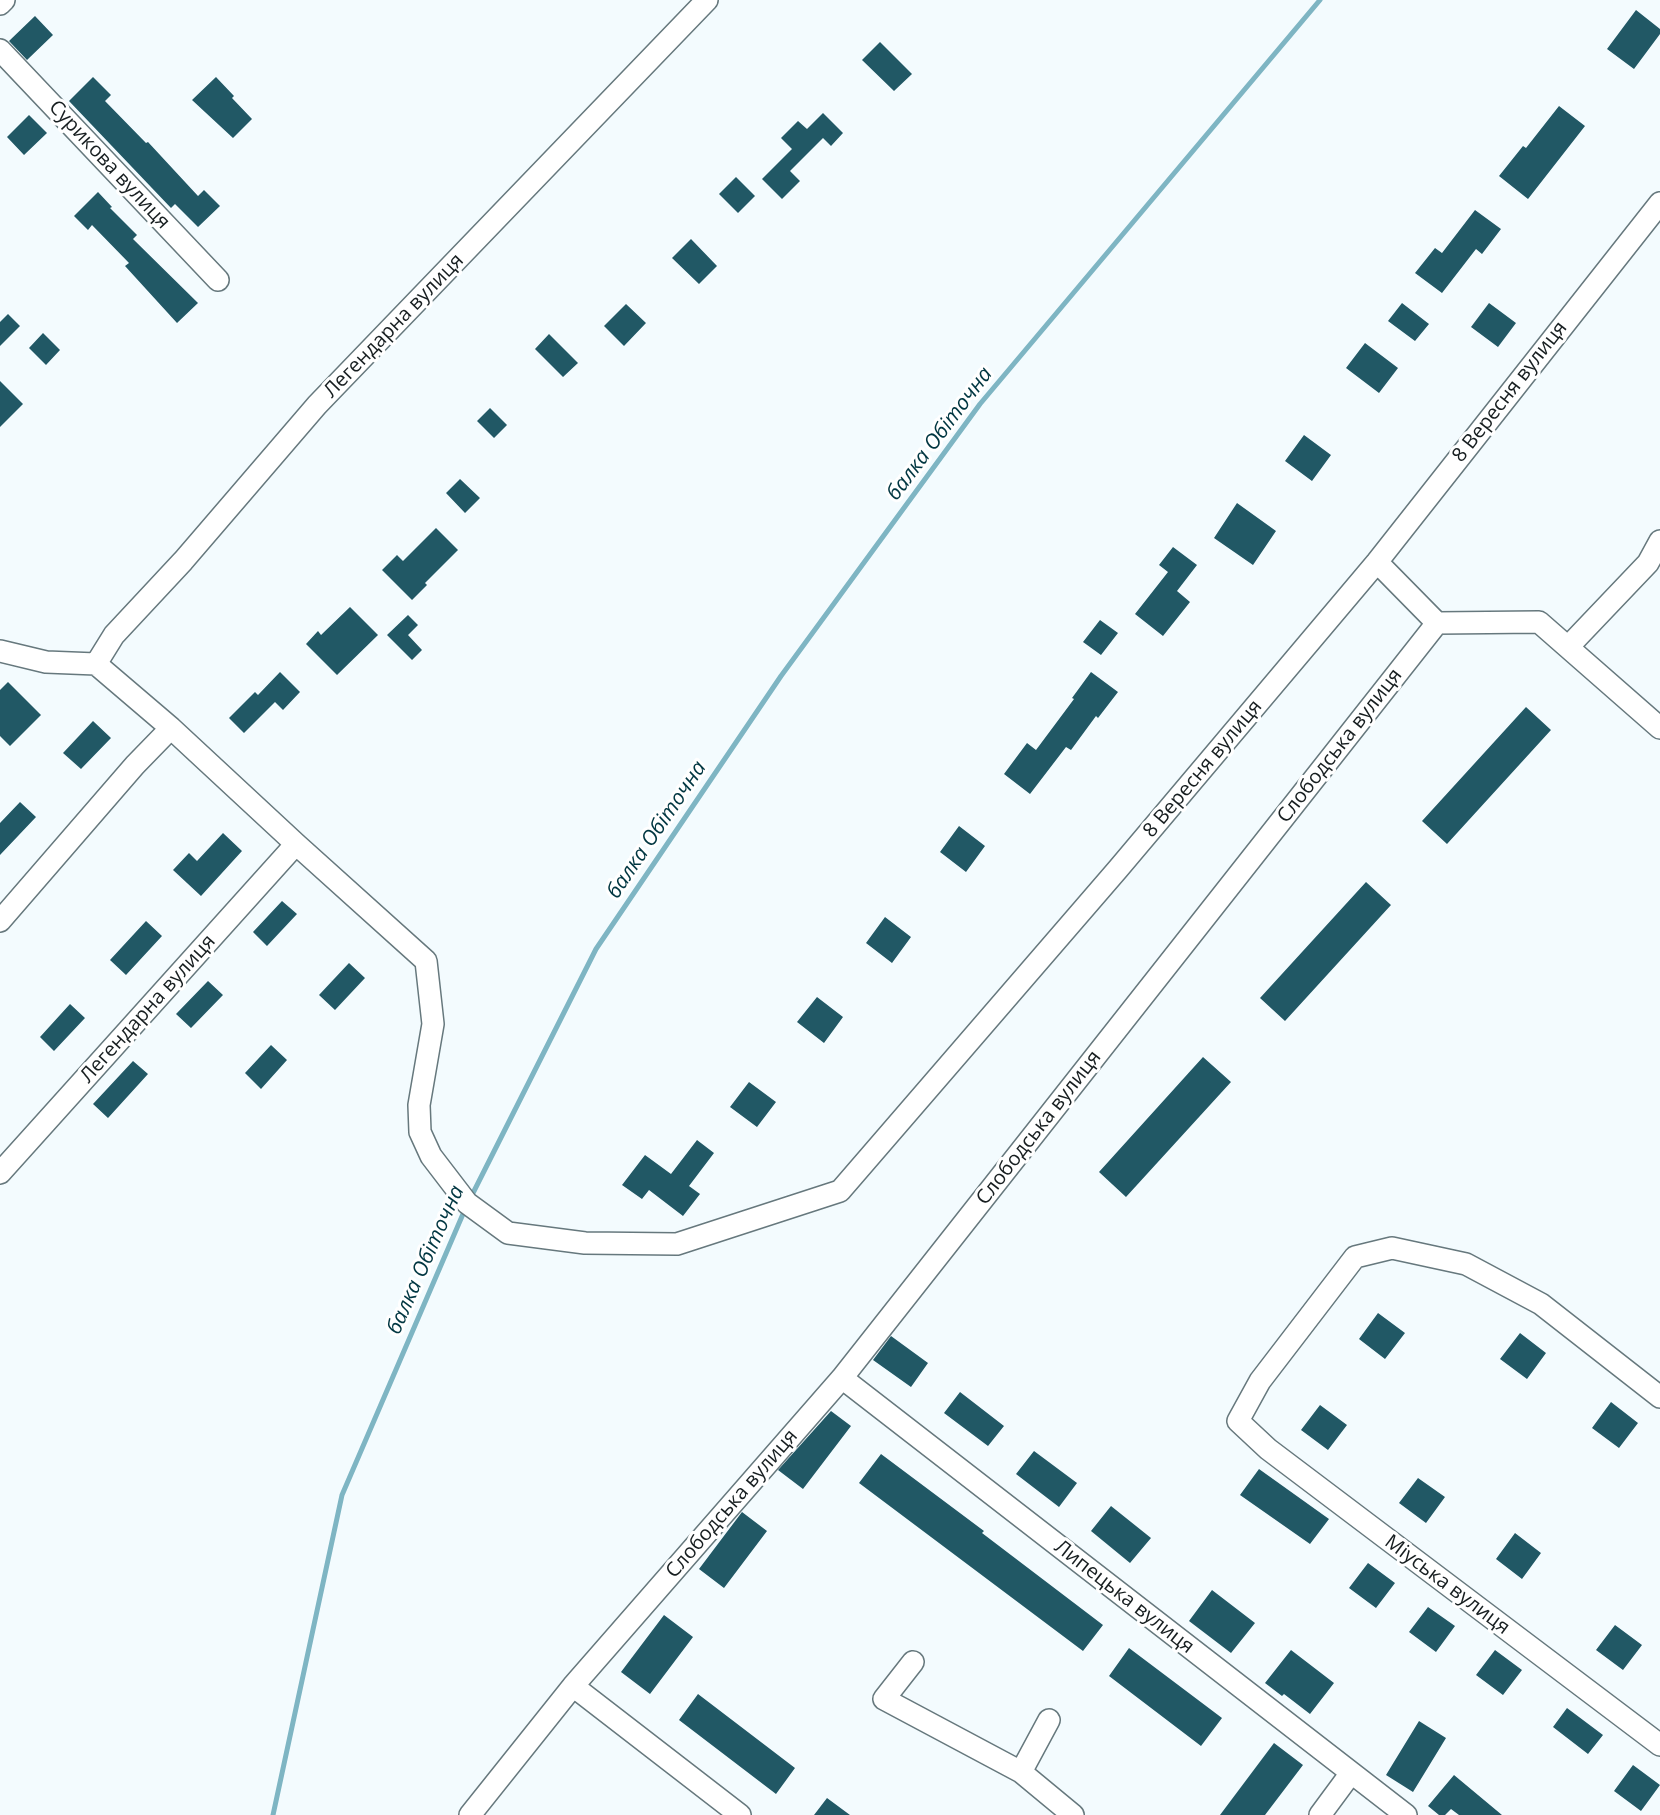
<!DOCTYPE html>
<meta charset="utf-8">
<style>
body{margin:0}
canvas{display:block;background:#f3fbfe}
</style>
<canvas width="1660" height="1815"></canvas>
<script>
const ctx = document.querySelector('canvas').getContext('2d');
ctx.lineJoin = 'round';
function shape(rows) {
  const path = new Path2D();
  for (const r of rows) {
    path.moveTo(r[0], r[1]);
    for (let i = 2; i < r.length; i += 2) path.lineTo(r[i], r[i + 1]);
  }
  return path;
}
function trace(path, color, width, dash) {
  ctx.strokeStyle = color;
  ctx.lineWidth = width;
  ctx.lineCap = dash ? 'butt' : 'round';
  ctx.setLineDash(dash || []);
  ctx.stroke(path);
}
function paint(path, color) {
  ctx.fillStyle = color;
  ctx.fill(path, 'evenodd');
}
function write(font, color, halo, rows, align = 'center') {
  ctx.font = font + ' "Open Sans",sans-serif';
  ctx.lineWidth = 6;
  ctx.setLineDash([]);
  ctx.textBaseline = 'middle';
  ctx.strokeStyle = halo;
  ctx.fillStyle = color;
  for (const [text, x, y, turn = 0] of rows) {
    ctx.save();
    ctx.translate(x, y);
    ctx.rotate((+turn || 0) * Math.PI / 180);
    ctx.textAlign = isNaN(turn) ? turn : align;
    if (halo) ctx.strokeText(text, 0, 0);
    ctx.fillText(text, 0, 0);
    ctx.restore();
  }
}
trace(shape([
 [470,1199,596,949,781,676,980,404,1320,0],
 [273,1815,342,1495,466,1207]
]), '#7eb5c3', 5);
paint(shape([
 [1636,10,1660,29,1660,34,1634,69,1607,49],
 [35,16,53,35,27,60,9,41],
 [880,42,912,74,894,91,862,60],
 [93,77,111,95,105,101,146,143,148,142,198,196,204,190,220,206,198,227,175,204,171,208,69,101],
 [216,77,234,96,232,98,252,119,233,138,192,100],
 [1559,106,1585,126,1528,199,1499,176,1523,146,1526,148],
 [823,113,843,133,831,146,823,138,790,171,800,181,782,199,762,179,792,149,781,138,798,121,807,129],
 [29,115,47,133,24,155,7,137],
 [736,177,755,196,738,213,719,194],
 [98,192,112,207,110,208,137,235,133,239,198,303,177,323,125,266,129,263,92,225,88,230,74,216],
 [1475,210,1501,229,1482,254,1476,249,1442,293,1415,273,1435,248,1442,253],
 [691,239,717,266,699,284,672,258],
 [1402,303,1429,324,1415,341,1388,321],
 [1489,303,1516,323,1498,347,1471,327],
 [626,304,646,323,624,346,604,326],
 [8,314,20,326,0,346,0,322],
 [43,333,60,350,46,365,29,348],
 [549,334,578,363,563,377,535,349],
 [1365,343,1398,368,1379,393,1346,368],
 [0,381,23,404,0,427],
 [490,408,507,425,494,438,477,421],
 [1304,435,1331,455,1312,481,1285,461],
 [460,479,480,498,465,513,446,493],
 [1237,503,1276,531,1253,565,1214,538],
 [436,528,458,550,425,583,427,585,412,600,382,570,397,555,403,561],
 [1173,547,1197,565,1177,591,1190,602,1163,636,1135,614,1168,572,1159,565],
 [350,607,378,635,337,675,306,644,318,631,321,635],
 [408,615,418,625,408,635,422,650,412,660,387,635],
 [1100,620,1118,633,1101,655,1083,642],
 [280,672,300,692,283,710,275,702,244,733,229,718,255,692,258,695],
 [1091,672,1118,692,1098,718,1096,716,1071,750,1066,747,1030,794,1004,774,1027,743,1036,750,1074,699,1072,698],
 [8,682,41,715,10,746,0,736,0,690],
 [1526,707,1551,730,1447,844,1422,821],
 [93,721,111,738,81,769,63,753],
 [20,802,36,817,0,855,0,823],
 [959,826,985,846,966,872,940,852],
 [223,833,242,851,201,896,173,870,189,853,197,861],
 [1366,882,1391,905,1285,1021,1260,998],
 [282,901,297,914,267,946,253,932],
 [885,917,911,937,892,963,866,943],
 [146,921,162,936,126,975,110,960],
 [349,963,365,978,335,1010,319,995],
 [208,981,223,995,191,1028,176,1014],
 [817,997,843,1017,824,1043,797,1022],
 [70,1004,85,1018,54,1051,40,1037],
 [271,1045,287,1060,261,1089,245,1073],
 [1203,1057,1231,1082,1126,1197,1099,1172],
 [133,1061,148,1074,108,1118,93,1104],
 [749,1082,776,1102,757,1127,730,1107],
 [697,1140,714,1153,689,1186,700,1194,683,1216,649,1190,642,1199,622,1185,645,1155,671,1174],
 [1378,1313,1405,1333,1385,1359,1359,1339],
 [1520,1333,1546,1353,1527,1379,1500,1359],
 [891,1336,928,1363,911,1387,873,1360],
 [960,1392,1004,1426,988,1446,944,1413],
 [1611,1402,1638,1423,1619,1448,1592,1428],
 [1320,1405,1347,1425,1328,1450,1301,1430],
 [831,1411,851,1426,803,1489,778,1470],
 [1034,1451,1077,1483,1059,1507,1016,1474],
 [881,1454,984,1531,982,1533,1103,1625,1083,1651,859,1483],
 [1259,1469,1329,1519,1310,1544,1240,1495],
 [1418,1478,1445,1497,1426,1523,1399,1503],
 [1111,1506,1151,1538,1130,1563,1091,1531],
 [742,1512,767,1531,724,1588,699,1569],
 [1515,1533,1541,1553,1522,1579,1496,1559],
 [1368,1563,1395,1583,1376,1608,1349,1588],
 [1212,1590,1255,1623,1231,1653,1189,1621],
 [1428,1607,1455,1626,1436,1652,1409,1632],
 [664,1615,693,1637,650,1694,621,1672],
 [1615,1625,1642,1645,1623,1670,1596,1650],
 [1129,1648,1222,1718,1201,1746,1109,1676],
 [1291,1650,1334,1683,1310,1714,1284,1694,1282,1696,1265,1683],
 [1495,1650,1522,1670,1503,1695,1476,1675],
 [698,1694,795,1768,776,1794,679,1720],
 [1567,1708,1603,1735,1588,1754,1553,1727],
 [1419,1721,1446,1738,1413,1792,1386,1775],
 [1274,1743,1303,1765,1265,1815,1220,1815],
 [1633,1765,1660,1785,1641,1811,1614,1791],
 [1454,1775,1502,1815,1459,1815,1451,1809,1445,1815,1439,1815,1428,1806],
 [827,1798,850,1815,814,1815]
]), '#215865');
const minor = shape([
 [0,4,4,0],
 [0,50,218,280],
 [1437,623,1539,622,1660,728],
 [1568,647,1648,563,1660,541],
 [0,651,46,662,96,664,171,728,296,844,426,961,433,1024,419,1105,420,1132,431,1156,467,1203,508,1233,585,1243,677,1244,840,1191,1118,869,1377,562,1660,203],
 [96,664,114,635,183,561,317,405,707,0],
 [0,921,135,765,171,728],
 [0,1173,296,844],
 [842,1378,1406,1815],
 [1660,1397,1541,1304,1466,1264,1392,1248,1355,1257,1260,1381,1238,1421,1268,1449,1660,1745],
 [913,1662,884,1699,1021,1772,1073,1815],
 [573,1686,740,1815],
 [1021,1772,1049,1720],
 [470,1815,573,1686,842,1378,1437,623,1377,562],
 [1320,1815,1351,1773]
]);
trace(minor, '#66787d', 24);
trace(minor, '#fff', 21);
write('20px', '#171e20', '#fff', [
 ["Сурикова вулиця",109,165,47],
 ["Легендарна вулиця",394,326,-46],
 ["8 Вересня вулиця",1510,392,-52],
 ["Слободська вулиця",1340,746,-52],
 ["8 Вересня вулиця",1203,769,-50],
 ["Легендарна вулиця",148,1009,-48],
 ["Слободська вулиця",1039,1128,-52],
 ["Слободська вулиця",732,1504,-49],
 ["Міуська вулиця",1447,1585,37],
 ["Липецька вулиця",1124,1597,38]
]);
write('italic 21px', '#003641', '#fff', [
 ["балка Обіточна",940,434,-53],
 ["балка Обіточна",657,830,-56],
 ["балка Обіточна",426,1260,-66]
]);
</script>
